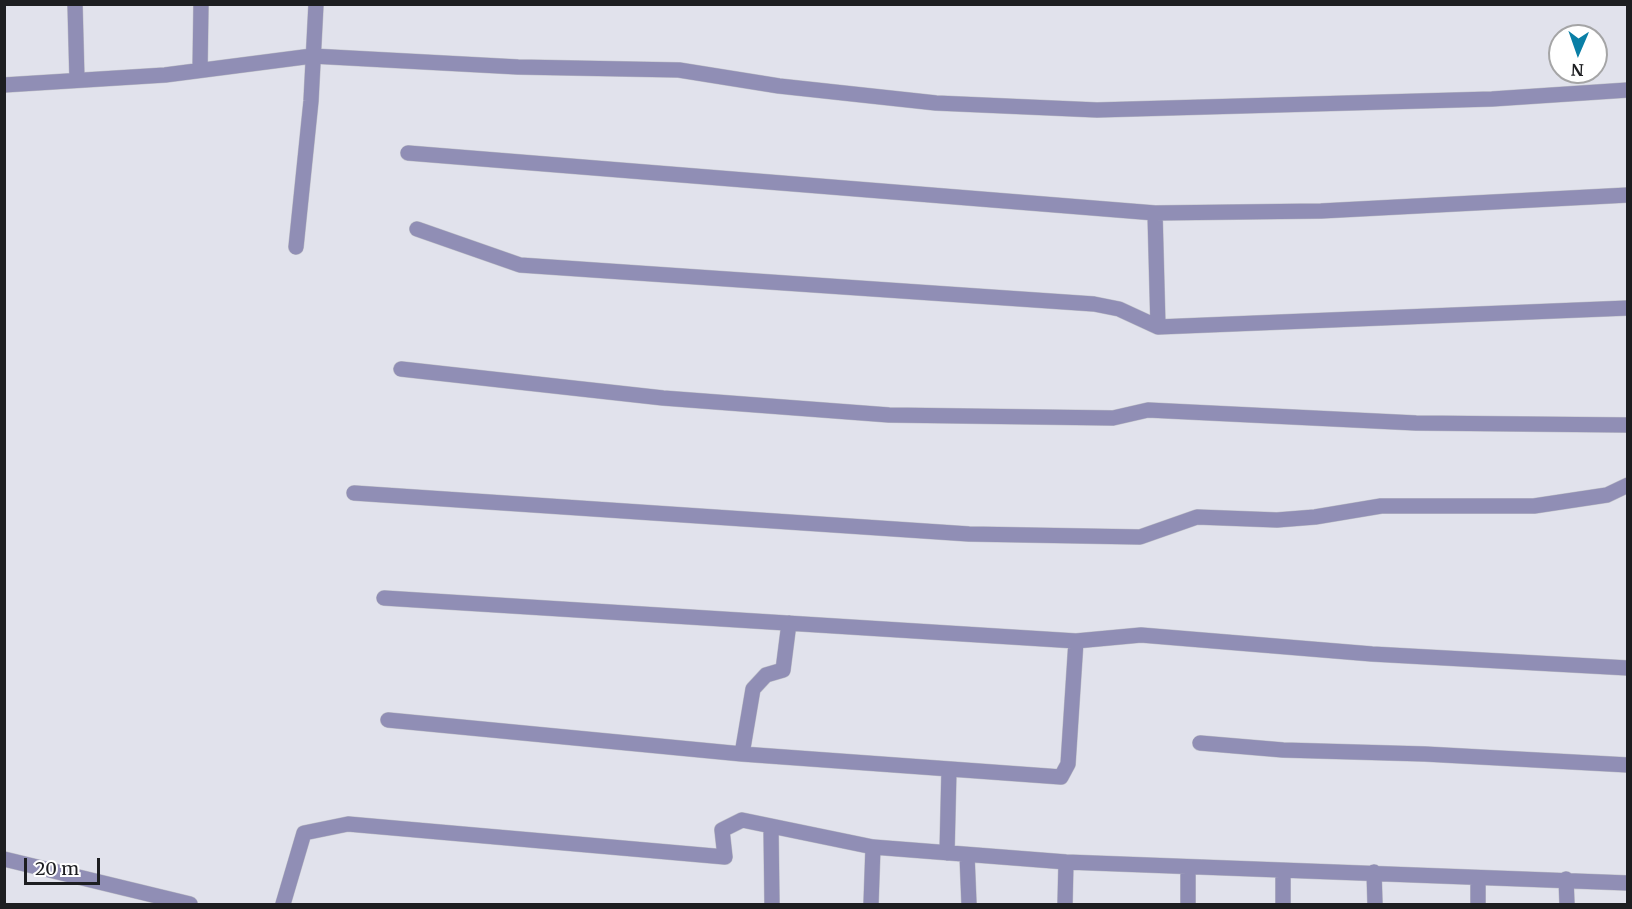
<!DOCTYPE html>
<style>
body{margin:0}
#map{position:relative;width:1632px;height:909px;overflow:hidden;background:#e1e2ec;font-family:Merriweather,serif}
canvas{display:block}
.frame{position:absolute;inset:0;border:6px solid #1d1e21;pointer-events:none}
.north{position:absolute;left:1548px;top:24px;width:60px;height:60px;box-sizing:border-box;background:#fff;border:2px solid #a5a5a6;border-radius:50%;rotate:182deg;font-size:16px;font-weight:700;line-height:24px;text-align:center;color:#1d1e21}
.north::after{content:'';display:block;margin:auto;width:21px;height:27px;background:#0a7fa6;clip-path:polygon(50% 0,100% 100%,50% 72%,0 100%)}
.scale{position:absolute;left:24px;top:858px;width:76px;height:27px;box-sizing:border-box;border:3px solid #1d1e21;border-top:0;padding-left:8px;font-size:18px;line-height:21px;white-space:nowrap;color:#1d1e21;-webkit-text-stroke:4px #fff;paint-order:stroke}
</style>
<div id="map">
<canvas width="1632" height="909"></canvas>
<div class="frame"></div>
<div class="north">N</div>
<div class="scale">20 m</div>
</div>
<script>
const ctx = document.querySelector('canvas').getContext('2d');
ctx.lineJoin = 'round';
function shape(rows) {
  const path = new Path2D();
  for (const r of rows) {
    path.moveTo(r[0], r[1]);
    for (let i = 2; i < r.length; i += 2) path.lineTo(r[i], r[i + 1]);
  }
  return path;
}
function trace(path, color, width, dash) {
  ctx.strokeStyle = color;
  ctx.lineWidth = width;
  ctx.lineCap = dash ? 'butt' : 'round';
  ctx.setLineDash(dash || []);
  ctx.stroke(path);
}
const minor = shape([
 [75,4,77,80],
 [200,70,201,4],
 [4,85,165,75,312,56,518,67,679,70,779,86,936,103,1097,110,1492,99,1628,90],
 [408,153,1155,213,1321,211,1628,195],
 [1155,213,1158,327,1628,308],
 [417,229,520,265,1094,304,1119,309,1158,327],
 [296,247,311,101,316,4],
 [401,369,663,398,889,415,1113,418,1148,410,1416,423,1628,425],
 [354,493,969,534,1140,537,1197,517,1277,520,1315,517,1381,506,1534,506,1607,495,1628,485],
 [384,598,1076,641,1141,635,1372,654,1628,668],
 [388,720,742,754,1061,777,1068,764,1076,641],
 [1200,743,1283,750,1425,754,1628,765],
 [742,754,753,689,766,675,783,670,789,623],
 [771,828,772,904],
 [947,853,949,769],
 [967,855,969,904],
 [4,859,190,904],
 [1188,867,1188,904],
 [1374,872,1375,904],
 [1478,878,1478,904],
 [1566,879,1567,904],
 [283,904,304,833,348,824,725,857,722,830,742,820,873,847,1066,862,1628,883],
 [871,904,873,847],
 [1065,904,1066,862],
 [1283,904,1283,872]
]);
trace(minor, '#bebfc7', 16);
trace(minor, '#908eb5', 15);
</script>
